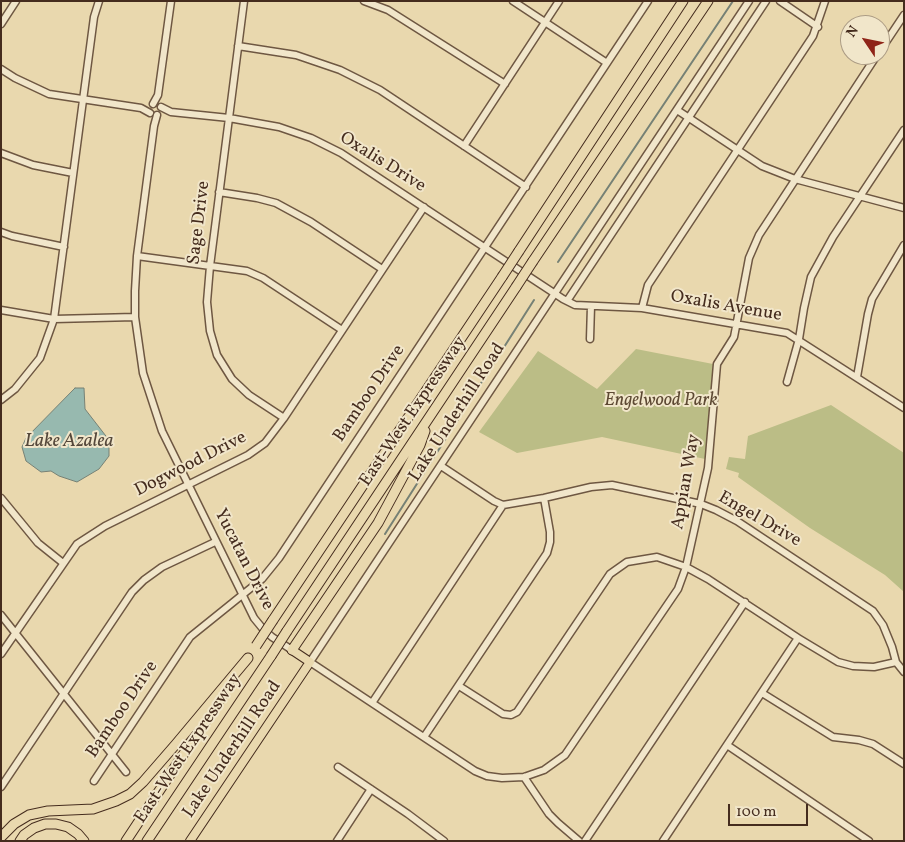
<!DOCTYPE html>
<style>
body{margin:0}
#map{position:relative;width:905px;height:842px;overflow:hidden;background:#e9d8ae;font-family:Vollkorn,serif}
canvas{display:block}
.frame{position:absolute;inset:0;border:2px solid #452c1e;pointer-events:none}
.north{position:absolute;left:840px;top:15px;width:50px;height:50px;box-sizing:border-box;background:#f1e6ca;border:1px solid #ac9c85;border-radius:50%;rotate:304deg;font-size:14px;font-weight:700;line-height:20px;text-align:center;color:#452c1e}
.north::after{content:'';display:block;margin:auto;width:18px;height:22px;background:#8f2418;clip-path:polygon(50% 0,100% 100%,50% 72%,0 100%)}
.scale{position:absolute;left:728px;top:804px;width:80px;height:22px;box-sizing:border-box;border:2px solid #452c1e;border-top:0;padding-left:6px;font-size:15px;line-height:18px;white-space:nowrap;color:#452c1e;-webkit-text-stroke:4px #f1e6ca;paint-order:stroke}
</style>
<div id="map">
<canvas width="905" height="842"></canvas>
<div class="frame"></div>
<div class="north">N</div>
<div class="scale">100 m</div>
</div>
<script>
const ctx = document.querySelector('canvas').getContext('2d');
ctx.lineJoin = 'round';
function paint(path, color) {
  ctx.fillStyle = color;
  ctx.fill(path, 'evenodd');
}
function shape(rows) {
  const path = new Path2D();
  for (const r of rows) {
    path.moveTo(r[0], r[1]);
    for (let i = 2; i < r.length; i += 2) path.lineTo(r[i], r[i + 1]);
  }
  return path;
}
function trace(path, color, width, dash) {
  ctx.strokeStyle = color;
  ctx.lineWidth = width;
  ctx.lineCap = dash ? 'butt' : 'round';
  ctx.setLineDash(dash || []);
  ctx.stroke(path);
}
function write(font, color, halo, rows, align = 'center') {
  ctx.font = font + ' Vollkorn,serif';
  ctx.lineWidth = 4;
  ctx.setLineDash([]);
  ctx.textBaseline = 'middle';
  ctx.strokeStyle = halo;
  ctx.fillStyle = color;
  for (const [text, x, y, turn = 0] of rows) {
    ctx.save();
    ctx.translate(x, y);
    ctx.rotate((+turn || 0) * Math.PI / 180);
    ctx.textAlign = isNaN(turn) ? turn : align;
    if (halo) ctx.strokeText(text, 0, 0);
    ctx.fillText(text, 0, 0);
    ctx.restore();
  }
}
paint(shape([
 [636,349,713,364,705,459,602,437,517,453,479,432,538,351,597,389],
 [831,405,904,453,904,592,885,575,810,528,738,477,739,473,726,469,729,457,745,459,748,436]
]), '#bbbd86');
const water = shape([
 [75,388,84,388,85,409,109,440,109,456,99,469,77,482,59,476,51,471,41,472,26,461,22,447,26,438,75,388]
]);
paint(water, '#97b9af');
trace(water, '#768175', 1);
trace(shape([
 [558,262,733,1],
 [385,534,534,300]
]), '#768175', 2);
const minor = shape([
 [244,1,210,266,207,302,210,331,217,355,232,379,249,395,284,418],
 [364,1,388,10,505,84],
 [513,1,607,63],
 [749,1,310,662,475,771,487,776,502,778,524,777,544,770,565,755,678,589,686,567,708,468,717,364,734,337,749,258,759,235,877,55],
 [780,1,818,27],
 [1,24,16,1],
 [238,46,296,55,340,70,380,90,526,187],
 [880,51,904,15],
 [1,69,15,78,49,94,141,108,150,113],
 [153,104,158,95,171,1],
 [161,107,171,112,229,118,279,127,311,138,341,153,563,299,575,305,642,308,787,333,904,408],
 [677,110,762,166,795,179,904,208],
 [157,115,154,126,137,256,135,291,135,317,143,373,162,431,254,618,263,629,272,637,292,650],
 [464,146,559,1],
 [1,153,33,165,73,173],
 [219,192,257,198,276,203,311,222,382,269],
 [1,232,12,236,64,247],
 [137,256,247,271,263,278,342,330],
 [567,301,766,1],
 [642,308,648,285,813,36,825,1],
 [1,310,54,319,135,317],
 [590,339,591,306],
 [857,377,868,314,872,299,904,245],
 [787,382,799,339,804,308,811,277,833,237,904,130],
 [1,400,15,389,40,358,54,319,94,17,99,1],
 [441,466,494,501,503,505,544,498,591,487,612,485,701,504,716,510,737,521,873,611,883,625,892,647,896,662,904,672],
 [1,498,38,543,63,563],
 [1,615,126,772],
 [1,654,77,544,105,526,248,455,265,443,284,418,424,207],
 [459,686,503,714,511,715,517,712,610,574,627,562,657,557,686,567,708,579,798,638,838,662,853,666,874,667,896,662],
 [762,693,833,737,859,740,873,744,904,764],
 [372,703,503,505],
 [424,737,547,553,550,542,550,532,544,498],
 [727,745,869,841],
 [338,767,408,814,444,841],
 [524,777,549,814,558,823,579,841],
 [94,781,190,637,262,579,279,558,648,1],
 [1,787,132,592,144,580,162,567,215,542],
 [337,841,371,789],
 [585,841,745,602],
 [663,841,798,638]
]);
const major = shape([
 [190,841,310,662,292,650]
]);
const highway = shape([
 [519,251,683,1],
 [533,261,708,1],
 [273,620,502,277],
 [287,631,516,287],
 [292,650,378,523,420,445,425,431],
 [1,837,14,824,29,815,48,811,93,809,116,801,130,794,143,782,176,744,248,658],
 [20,841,24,835,34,828,45,824,56,824,68,827,78,834,84,841],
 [126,841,222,696],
 [147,841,271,656]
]);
trace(minor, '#6e5742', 9);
trace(major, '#452c1e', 10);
trace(highway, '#452c1e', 11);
trace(minor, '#f1e6ca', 6);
trace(major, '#e9d8ae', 8);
trace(highway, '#e9d8ae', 9);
const highwayBridge = shape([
 [502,277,519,251],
 [516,287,533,261],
 [256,646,273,620],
 [271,656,287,631]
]);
trace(highwayBridge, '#452c1e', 11, []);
trace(highwayBridge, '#e9d8ae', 9);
write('18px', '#452c1e', '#f1e6ca', [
 ["Oxalis Drive",382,163,32],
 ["Sage Drive",200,223,-83],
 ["Oxalis Avenue",726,307,10],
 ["Bamboo Drive",370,394,-56],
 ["East-West Expressway",414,412,-56],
 ["Lake Underhill Road",458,413,-57],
 ["Dogwood Drive",191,465,-27],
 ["Appian Way",687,482,-80],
 ["Engel Drive",759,520,30],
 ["Yucatan Drive",243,560,63],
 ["Bamboo Drive",123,710,-56],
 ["East-West Expressway",189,749,-56],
 ["Lake Underhill Road",233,750,-56]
]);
write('italic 18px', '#5d4933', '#f1e6ca', [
 ["Engelwood Park",661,402]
]);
write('italic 19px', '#55483b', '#f1e6ca', [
 ["Lake Azalea",69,443]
]);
</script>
